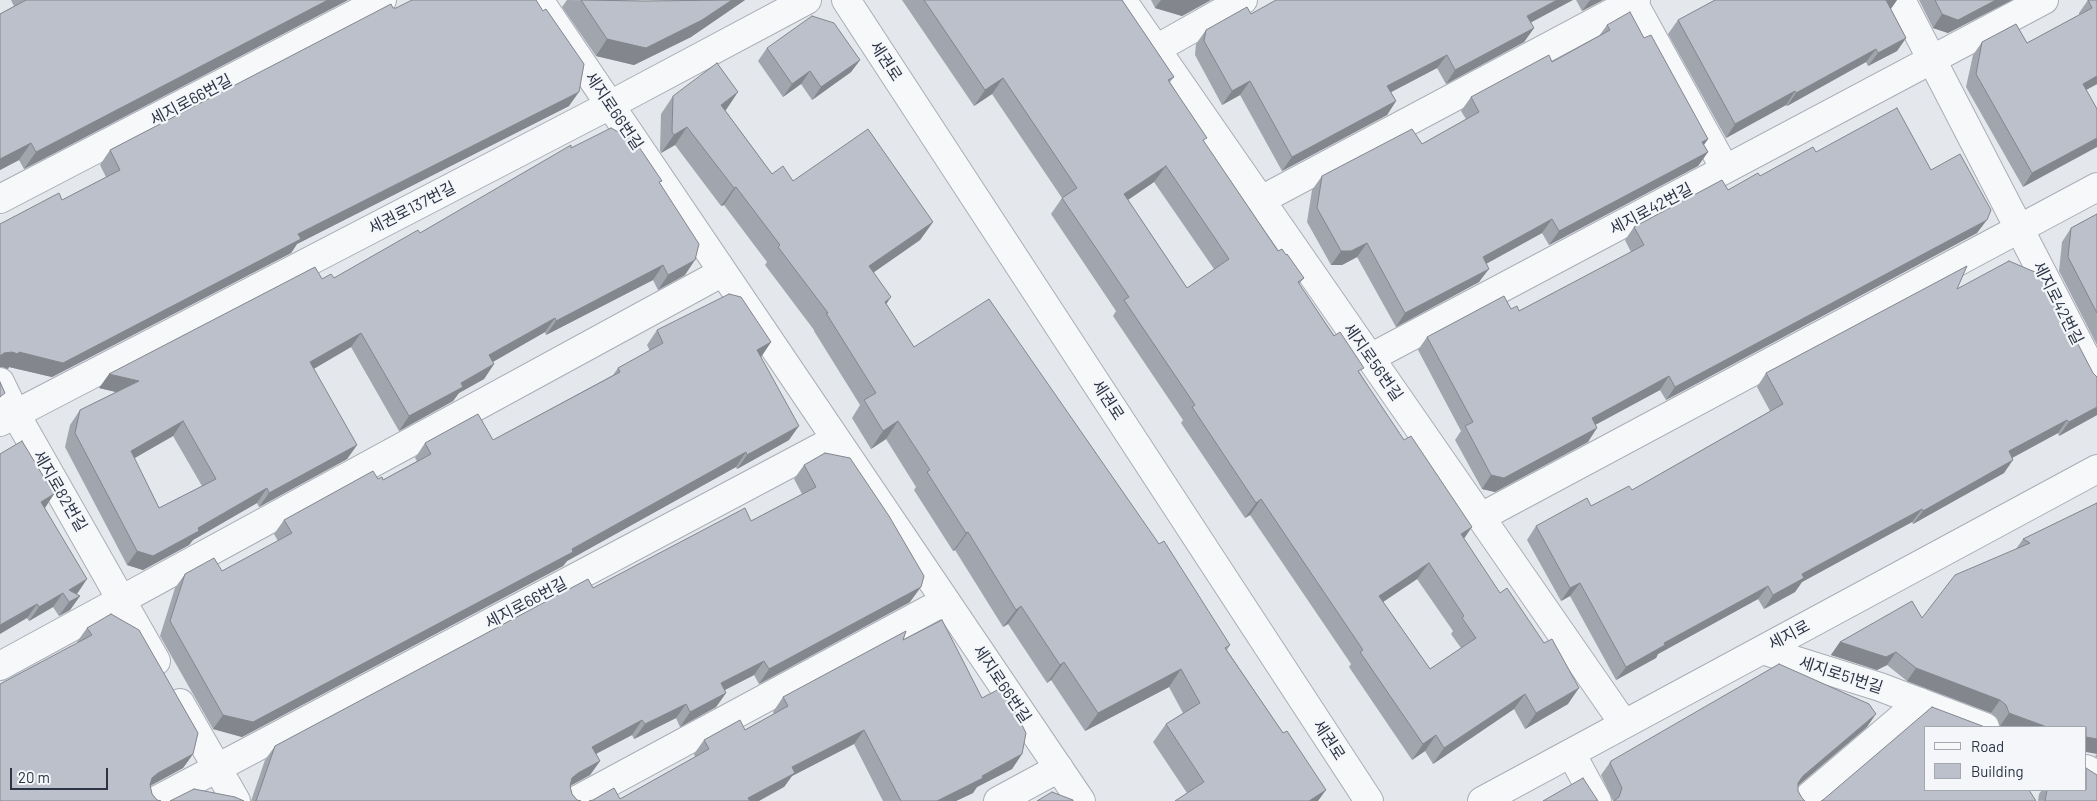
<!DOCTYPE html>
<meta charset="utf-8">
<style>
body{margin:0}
#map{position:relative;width:2097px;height:801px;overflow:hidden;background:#e4e7ec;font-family:Barlow,sans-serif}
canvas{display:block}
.legend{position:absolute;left:1924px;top:726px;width:162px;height:65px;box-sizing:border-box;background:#f4f6f9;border:1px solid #a4a8b1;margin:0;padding:6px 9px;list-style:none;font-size:15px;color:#2b3445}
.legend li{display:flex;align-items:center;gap:10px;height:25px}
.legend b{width:25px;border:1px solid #a4a8b1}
.scale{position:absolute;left:10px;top:768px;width:98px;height:22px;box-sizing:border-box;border:2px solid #2b3445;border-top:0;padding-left:6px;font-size:15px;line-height:18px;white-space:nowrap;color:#2b3445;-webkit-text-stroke:4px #f4f6f9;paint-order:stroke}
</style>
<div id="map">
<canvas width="2097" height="801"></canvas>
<ul class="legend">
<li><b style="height:6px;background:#f7f8fa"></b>Road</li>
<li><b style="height:14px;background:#bbc0ca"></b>Building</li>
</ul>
<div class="scale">20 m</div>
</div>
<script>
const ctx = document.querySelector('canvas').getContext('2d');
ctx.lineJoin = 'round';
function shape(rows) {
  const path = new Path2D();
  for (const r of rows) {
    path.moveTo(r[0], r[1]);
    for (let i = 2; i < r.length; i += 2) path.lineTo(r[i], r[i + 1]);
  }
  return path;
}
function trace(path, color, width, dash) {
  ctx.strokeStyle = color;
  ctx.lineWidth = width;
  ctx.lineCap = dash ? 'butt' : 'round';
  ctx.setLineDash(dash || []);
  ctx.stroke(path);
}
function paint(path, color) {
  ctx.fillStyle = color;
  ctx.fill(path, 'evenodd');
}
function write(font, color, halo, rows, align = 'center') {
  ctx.font = font + ' Barlow,"Noto Sans KR",sans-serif';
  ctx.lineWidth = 4.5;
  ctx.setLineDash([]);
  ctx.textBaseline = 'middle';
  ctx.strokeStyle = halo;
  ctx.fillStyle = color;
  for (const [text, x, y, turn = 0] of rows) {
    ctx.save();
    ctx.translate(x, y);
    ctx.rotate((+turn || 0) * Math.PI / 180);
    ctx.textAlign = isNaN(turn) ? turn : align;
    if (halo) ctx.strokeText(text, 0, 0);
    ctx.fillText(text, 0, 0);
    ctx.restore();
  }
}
const minor = shape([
 [539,0,1081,801],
 [846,0,1369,801],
 [1122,0,1624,724],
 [1901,0,2097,379],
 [1633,2,1725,169],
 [1156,49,1243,0],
 [0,199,382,0],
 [1261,200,1636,0],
 [1370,358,2044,0],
 [0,382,15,413,156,661],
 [0,422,610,105,807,0],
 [1481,517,2097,187],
 [1762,650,1880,687,1985,727],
 [0,666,723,272],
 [180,703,236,801],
 [1571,753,1597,801],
 [2086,769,2097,775],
 [155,801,836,439],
 [575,801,945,601],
 [998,801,1059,768],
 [1482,801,2097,469],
 [1804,801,1920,702]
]);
trace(minor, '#a9aeb7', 30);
trace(minor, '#f7f8fa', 28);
paint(shape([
 [11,0,348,0,24,169,19,160,0,170,0,14,14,6],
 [567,0,645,1,745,0,691,37,634,65,596,56,562,7],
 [902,0,1122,0,1174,77,1170,82,1204,142,1278,251,1304,278,1299,284,1360,373,1568,704,1525,729,1514,709,1433,764,1425,751,1412,760,1349,667,1351,664,1250,515,1245,518,1181,423,1183,420,1113,316,1116,311,1051,214,1062,198,992,94,974,106],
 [1154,182,1214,269,1187,288,1128,200],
 [1417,579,1453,631,1451,634,1461,648,1430,669,1383,602],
 [1151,0,1211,0,1182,16,1155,8],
 [1576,0,1603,0,1582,11],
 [1897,0,1891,9,1906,38,1897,51,1868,66,1866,62,1787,106,1786,105,1726,138,1668,34,1678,20],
 [1919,0,2012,0,1948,33,1933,28],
 [2088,0,2097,0,2097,84,2086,90,2097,109,2023,187,1966,87,1973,55,1982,42,2027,43,2079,15,2079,13],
 [393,8,569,106,297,244,291,253,52,377,9,367,8,369,2,367,0,367,0,224,62,200,106,177,100,165,110,150],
 [1251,14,1531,23,1534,28,1524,42,1446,84,1437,68,1391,92,1396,101,1387,115,1282,171,1240,95,1222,105,1195,55,1196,44,1206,30],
 [1607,25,1644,38,1708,139,1704,145,1708,152,1698,166,1549,245,1542,233,1486,264,1479,282,1396,327,1357,257,1342,265,1331,265,1307,222,1312,190,1322,176,1422,144,1466,119,1461,111,1471,97,1552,62,1599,36],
 [767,48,860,60,851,72,812,100,801,84,783,97,758,61],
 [673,96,725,110,772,174,933,222,920,240,874,272,886,305,914,347,1159,544,1230,645,1227,650,1283,733,1187,793,1153,742,1166,724,1183,713,1169,687,1085,731,1051,680,1047,683,1008,624,1003,627,955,550,953,551,914,490,916,487,886,439,871,449,852,418,860,405,814,331,814,330,765,265,767,262,724,205,721,206,675,145,661,153,660,150,661,114],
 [571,148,660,184,685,275,658,290,653,280,546,335,545,332,492,362,494,364,484,379,459,393,453,401,399,431,351,347,313,369,357,445,347,459,259,507,257,503,193,540,189,545,143,570,127,565,65,447,70,425,80,410,116,392,99,388,322,279,334,278,420,233],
 [173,436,202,486,159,508,134,458],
 [1816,152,1931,170,1977,233,1666,400,1660,390,1595,425,1588,442,1495,492,1482,489,1455,440,1461,431,1418,350,1427,337,1511,309,1519,311,1631,252,1625,240,1634,227,1728,190],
 [2097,214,2097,345,2059,271,2062,242,2071,228],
 [1957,289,2097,415,2059,436,2058,433,2012,458,2004,473,1913,524,1912,522,1802,582,1795,592,1764,609,1758,599,1658,654,1656,658,1616,680,1570,596,1561,601,1527,540,1536,526,1632,490,1770,411,1757,387,1766,373],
 [657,330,771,342,761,357,789,440,737,469,736,467,567,561,563,566,242,737,213,729,160,636,175,588,185,574,222,571,278,541,274,534,284,520,378,479,383,480,417,461,415,458,425,443,493,440,613,375,618,368,650,351,647,345],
 [0,454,54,494,45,508,76,594,80,596,70,610,59,616,53,607,29,621,27,618],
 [804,465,910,602,759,684,754,675,725,690,726,693,716,707,680,727,676,718,634,739,632,735,596,754,600,761,590,775,570,786,572,794,577,800,581,801,251,801,265,760,275,746,593,588,751,521,802,494,794,479],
 [2097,503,2097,758,2095,756,2097,754,2086,727,2004,727,2000,726,1997,718,1991,713,1907,681,1887,665,1877,670,1831,655,1840,642,1922,618,2016,549,2023,539],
 [87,628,193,754,183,768,150,786,152,794,157,800,0,801,77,643,77,642],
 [903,640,982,698,1022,754,1012,769,977,787,973,793,956,801,883,801,854,744,792,776,784,787,620,799,695,757,694,754,704,740,745,730,774,714,773,712,783,697],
 [1867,727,1798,786,1798,791,1802,798,1805,801,1613,801,1601,775,1611,761],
 [2087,769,2097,801,2038,801,2039,794,2042,790,2086,790]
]), '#a1a5ae');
paint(shape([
 [328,0,348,0,24,169,36,152],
 [732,0,745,0,691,37,634,65,596,56,607,39],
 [1161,0,1211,0,1182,16,1155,8],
 [1557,0,1573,0,1517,30,1527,16],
 [1590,0,1603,0,1582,11],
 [1875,0,1897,0,1889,11],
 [1996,0,2012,0,1948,33,1933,28,1942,14],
 [1534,28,1524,42,1446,84,1455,70],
 [1906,38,1897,51,1868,66,1878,53],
 [1876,49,1866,62,1787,106,1796,93],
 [1447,55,1437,68,1378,99,1387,86],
 [860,60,851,72,812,100,821,87],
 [810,71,801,84,783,97,792,84],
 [2097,76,2097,84,2073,97,2083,84],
 [1003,78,992,94,974,106,985,90],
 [1250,81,1240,95,1222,105,1232,91],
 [1795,91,1786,105,1726,138,1735,124],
 [579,92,569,106,297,244,291,253,52,377,9,367,8,369,2,367,0,367,0,356,4,353,12,352,19,352,298,234],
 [738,92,726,110,709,123,721,105],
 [1396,101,1387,115,1282,171,1292,157],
 [687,127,675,145,661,153,674,135],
 [2097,138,2097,147,2023,187,2032,173],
 [1708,139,1698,153,1702,142],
 [31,143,19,160,0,170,0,159],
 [1708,152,1698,166,1549,245,1559,231],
 [1166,166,1154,182,1113,210,1124,194],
 [736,187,724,205,721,206,734,188],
 [1552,219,1542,233,1473,271,1483,257],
 [1987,220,1977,233,1666,400,1675,387],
 [933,222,920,240,857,284,869,266],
 [1367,243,1357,257,1342,265,1331,265,1341,251],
 [695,260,685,275,658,290,668,275],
 [663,265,653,280,546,335,556,321],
 [1489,269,1479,282,1396,327,1405,313],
 [891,297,879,315,885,302],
 [555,318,545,332,479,370,489,355],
 [361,333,351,347,300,377,310,362],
 [771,342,761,357,747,364,757,350],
 [494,364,484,379,459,393,453,401,399,431,409,416,461,383],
 [109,374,139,381,129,395,99,388],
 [1669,376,1660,390,1582,432,1592,418],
 [2097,407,2097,415,2059,436,2069,422],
 [2067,420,2058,433,1999,465,2009,451],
 [183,421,173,436,121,466,131,451],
 [898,421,886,439,871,449,883,431],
 [799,426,789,440,737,469,747,455],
 [1597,428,1588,442,1495,492,1482,489,1491,475],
 [357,445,347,459,259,507,269,493],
 [746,452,736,467,567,561,563,566,242,737,213,729,223,715,572,549],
 [2013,460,2004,473,1913,524,1923,511],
 [267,488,257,503,193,540,189,545,143,570,127,565,137,551,198,528],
 [54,494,44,509,41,502],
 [1261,499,1250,515,1245,518,1256,503],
 [1922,509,1912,522,1802,582,1795,592,1764,609,1773,595,1802,574],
 [1472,527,1461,543,1461,534],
 [968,532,955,550,953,551,966,533],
 [1429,563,1417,579,1368,612,1379,596],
 [87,579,77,594,69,590],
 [1580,583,1570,596,1561,601,1570,588],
 [1768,586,1758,599,1658,654,1656,658,1616,680,1626,667,1664,643],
 [921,587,910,602,759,684,769,669],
 [63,593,53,607,29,621,39,607],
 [80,596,70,610,59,616,69,602],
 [37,604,27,618,0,634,0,625],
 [1021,606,1008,624,1003,627,1016,610],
 [1840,642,1896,652,1887,665,1877,670,1831,655],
 [764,661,754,675,711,697,721,683],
 [1064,662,1051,680,1047,683,1060,665],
 [1916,668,2000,700,1991,713,1907,681],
 [1181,669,1169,687,1085,731,1098,713],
 [1579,688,1568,704,1525,729,1536,713],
 [726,693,716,707,680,727,690,712],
 [1525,694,1514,709,1433,764,1444,748],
 [686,704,676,718,634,739,645,724],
 [2009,713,2047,727,2004,727,2000,726],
 [1876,714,1867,727,1794,789,1803,776],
 [642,720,632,735,582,761,592,747],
 [864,730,854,744,792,776,784,787,759,801,746,801,748,798,792,767],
 [1436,735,1425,751,1412,760,1423,744],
 [2086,737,2097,739,2097,754,2086,752],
 [193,754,183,768,148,787,152,778,158,773],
 [1022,754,1012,769,977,787,973,793,956,801,937,801,982,776],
 [600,761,590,775,568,787,572,778,578,773],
 [1326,790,1318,801,1309,801]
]), '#83868d');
const building = shape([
 [26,0,328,0,36,152,31,143,0,159,0,14,26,0],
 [412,0,536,0,543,11,546,9,584,64,579,92,298,234,301,239,63,363,19,352,18,354,12,352,4,353,0,356,0,224,59,193,62,200,120,170,110,150,391,4,393,8,396,8,412,0],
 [581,0,645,1,732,0,702,20,646,48,607,39,581,0],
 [924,0,1122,0,1174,77,1168,80,1207,138,1203,140,1278,251,1282,249,1286,255,1287,254,1304,278,1298,282,1334,336,1340,332,1364,368,1358,371,1404,440,1411,436,1472,527,1461,534,1500,593,1507,588,1544,643,1552,639,1579,688,1536,713,1525,694,1444,748,1436,735,1423,744,1360,652,1363,650,1261,499,1256,503,1192,407,1195,405,1124,300,1129,297,1062,198,1077,188,1003,78,985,90,924,0],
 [1166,166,1229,259,1187,288,1124,194,1166,166],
 [1429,563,1464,616,1462,618,1476,638,1430,669,1379,596,1429,563],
 [1276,0,1557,0,1527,16,1534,28,1455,70,1447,55,1387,86,1396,101,1292,157,1250,81,1232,91,1204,41,1206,30,1247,7,1251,14,1276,0],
 [1715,0,1886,0,1906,38,1878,53,1876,49,1796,93,1795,91,1735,124,1678,20,1715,0],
 [1935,0,1996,0,1958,20,1942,14,1935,0],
 [2088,0,2097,0,2097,76,2083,84,2097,109,2097,138,2032,173,1976,74,1982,42,2016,24,2027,43,2092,8,2088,0],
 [1630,12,1644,38,1651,35,1708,139,1702,142,1708,152,1559,231,1552,219,1483,257,1489,269,1405,313,1367,243,1351,251,1341,251,1317,208,1322,176,1412,129,1422,144,1479,112,1471,97,1549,55,1552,62,1610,30,1607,25,1630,12],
 [812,16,834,23,860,60,821,87,810,71,792,84,767,48,812,16],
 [717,63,738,92,721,105,772,174,783,166,793,181,868,129,933,222,869,266,891,297,885,302,914,347,989,299,1159,544,1164,541,1230,645,1225,648,1283,733,1287,731,1326,790,1309,801,1175,801,1204,782,1166,724,1200,703,1181,669,1098,713,1064,662,1060,665,1021,606,1016,610,968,532,966,533,927,472,930,470,898,421,883,431,864,400,876,393,826,313,828,313,778,247,780,245,736,187,734,188,687,127,674,135,672,132,673,96,717,63],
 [1897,108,1931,170,1960,154,1991,210,1987,220,1675,387,1669,376,1592,418,1597,428,1504,478,1491,475,1465,426,1473,422,1427,337,1504,296,1511,309,1517,306,1519,311,1644,245,1634,227,1722,180,1728,190,1758,173,1760,176,1813,147,1816,152,1897,108],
 [611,128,635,141,662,181,659,182,699,244,695,260,668,275,663,265,556,321,555,318,489,355,494,364,461,383,463,387,409,416,361,333,310,362,357,445,269,493,267,488,198,528,199,531,153,556,137,551,75,433,80,410,139,381,109,374,315,267,322,279,331,274,334,278,418,230,420,233,571,145,571,148,611,128],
 [183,421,216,479,159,508,131,451,183,421],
 [2097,214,2097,313,2068,257,2071,228,2097,214],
 [2009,261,2042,275,2093,373,2097,377,2097,407,2069,422,2067,420,2009,451,2013,460,1923,511,1922,509,1802,574,1804,578,1773,595,1768,586,1664,643,1665,645,1626,667,1580,583,1570,588,1536,526,1587,498,1591,506,1629,486,1632,490,1783,404,1766,373,1967,266,1957,289,2009,261],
 [729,294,741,297,771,342,757,350,799,426,747,455,746,452,572,549,573,552,253,722,223,715,170,621,185,574,214,558,222,571,292,533,284,520,373,471,378,479,382,477,383,480,431,454,425,443,478,414,493,440,620,372,618,368,663,343,657,330,729,294],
 [0,382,5,393,0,397,0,382],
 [22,441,54,494,41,502,87,579,69,590,80,596,69,602,63,593,39,607,37,604,0,625,0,454,22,441],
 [825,453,850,458,889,516,924,576,921,587,769,669,764,661,721,683,726,693,690,712,686,704,645,724,642,720,592,747,600,761,578,773,572,778,570,786,572,794,577,800,581,801,255,801,256,801,275,746,588,579,593,588,745,508,751,521,816,487,804,465,825,453],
 [2097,503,2097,739,2086,737,2086,727,2047,727,2009,713,2006,705,2000,700,1916,668,1896,652,1886,657,1840,642,1912,601,1922,618,1955,575,2030,543,2023,539,2097,503],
 [111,614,139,630,198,733,193,754,158,773,152,778,150,785,152,794,157,800,161,801,0,801,0,684,92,635,87,628,111,614],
 [942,620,982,698,1003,687,1026,733,1022,754,982,776,983,778,937,801,901,801,864,730,792,767,795,773,748,798,750,801,589,801,593,800,614,788,620,799,709,749,704,740,740,720,745,730,788,706,783,697,906,631,903,640,942,620],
 [1779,664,1869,704,1876,714,1803,776,1798,783,1798,791,1802,798,1805,801,1614,801,1619,797,1622,788,1610,763,1611,761,1779,664],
 [1932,707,1985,727,1926,727,1926,790,2029,790,2036,801,1821,801,1823,800,1932,707],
 [2086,768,2097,775,2097,801,2045,801,2047,790,2086,790,2086,768],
 [1583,778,1598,801,1543,801,1583,778],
 [194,789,235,797,244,801,170,801,194,789],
 [1052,792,1073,800,1073,801,1037,801,1052,792]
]);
paint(building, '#bbc0ca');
trace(building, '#83868d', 1);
write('16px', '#2b3445', '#f4f6f9', [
 ["세권로",886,61,57],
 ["세지로66번길",191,100,-28],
 ["세지로66번길",614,111,56],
 ["세권로137번길",412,208,-27],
 ["세지로42번길",1651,209,-28],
 ["세지로42번길",2058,303,63],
 ["세지로56번길",1373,362,55],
 ["세권로",1108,400,57],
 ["세지로82번길",60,491,60],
 ["세지로66번길",526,603,-28],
 ["세지로",1789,635,-28],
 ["세지로51번길",1841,675,18],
 ["세지로66번길",1002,684,56],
 ["세권로",1329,740,57]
]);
</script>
